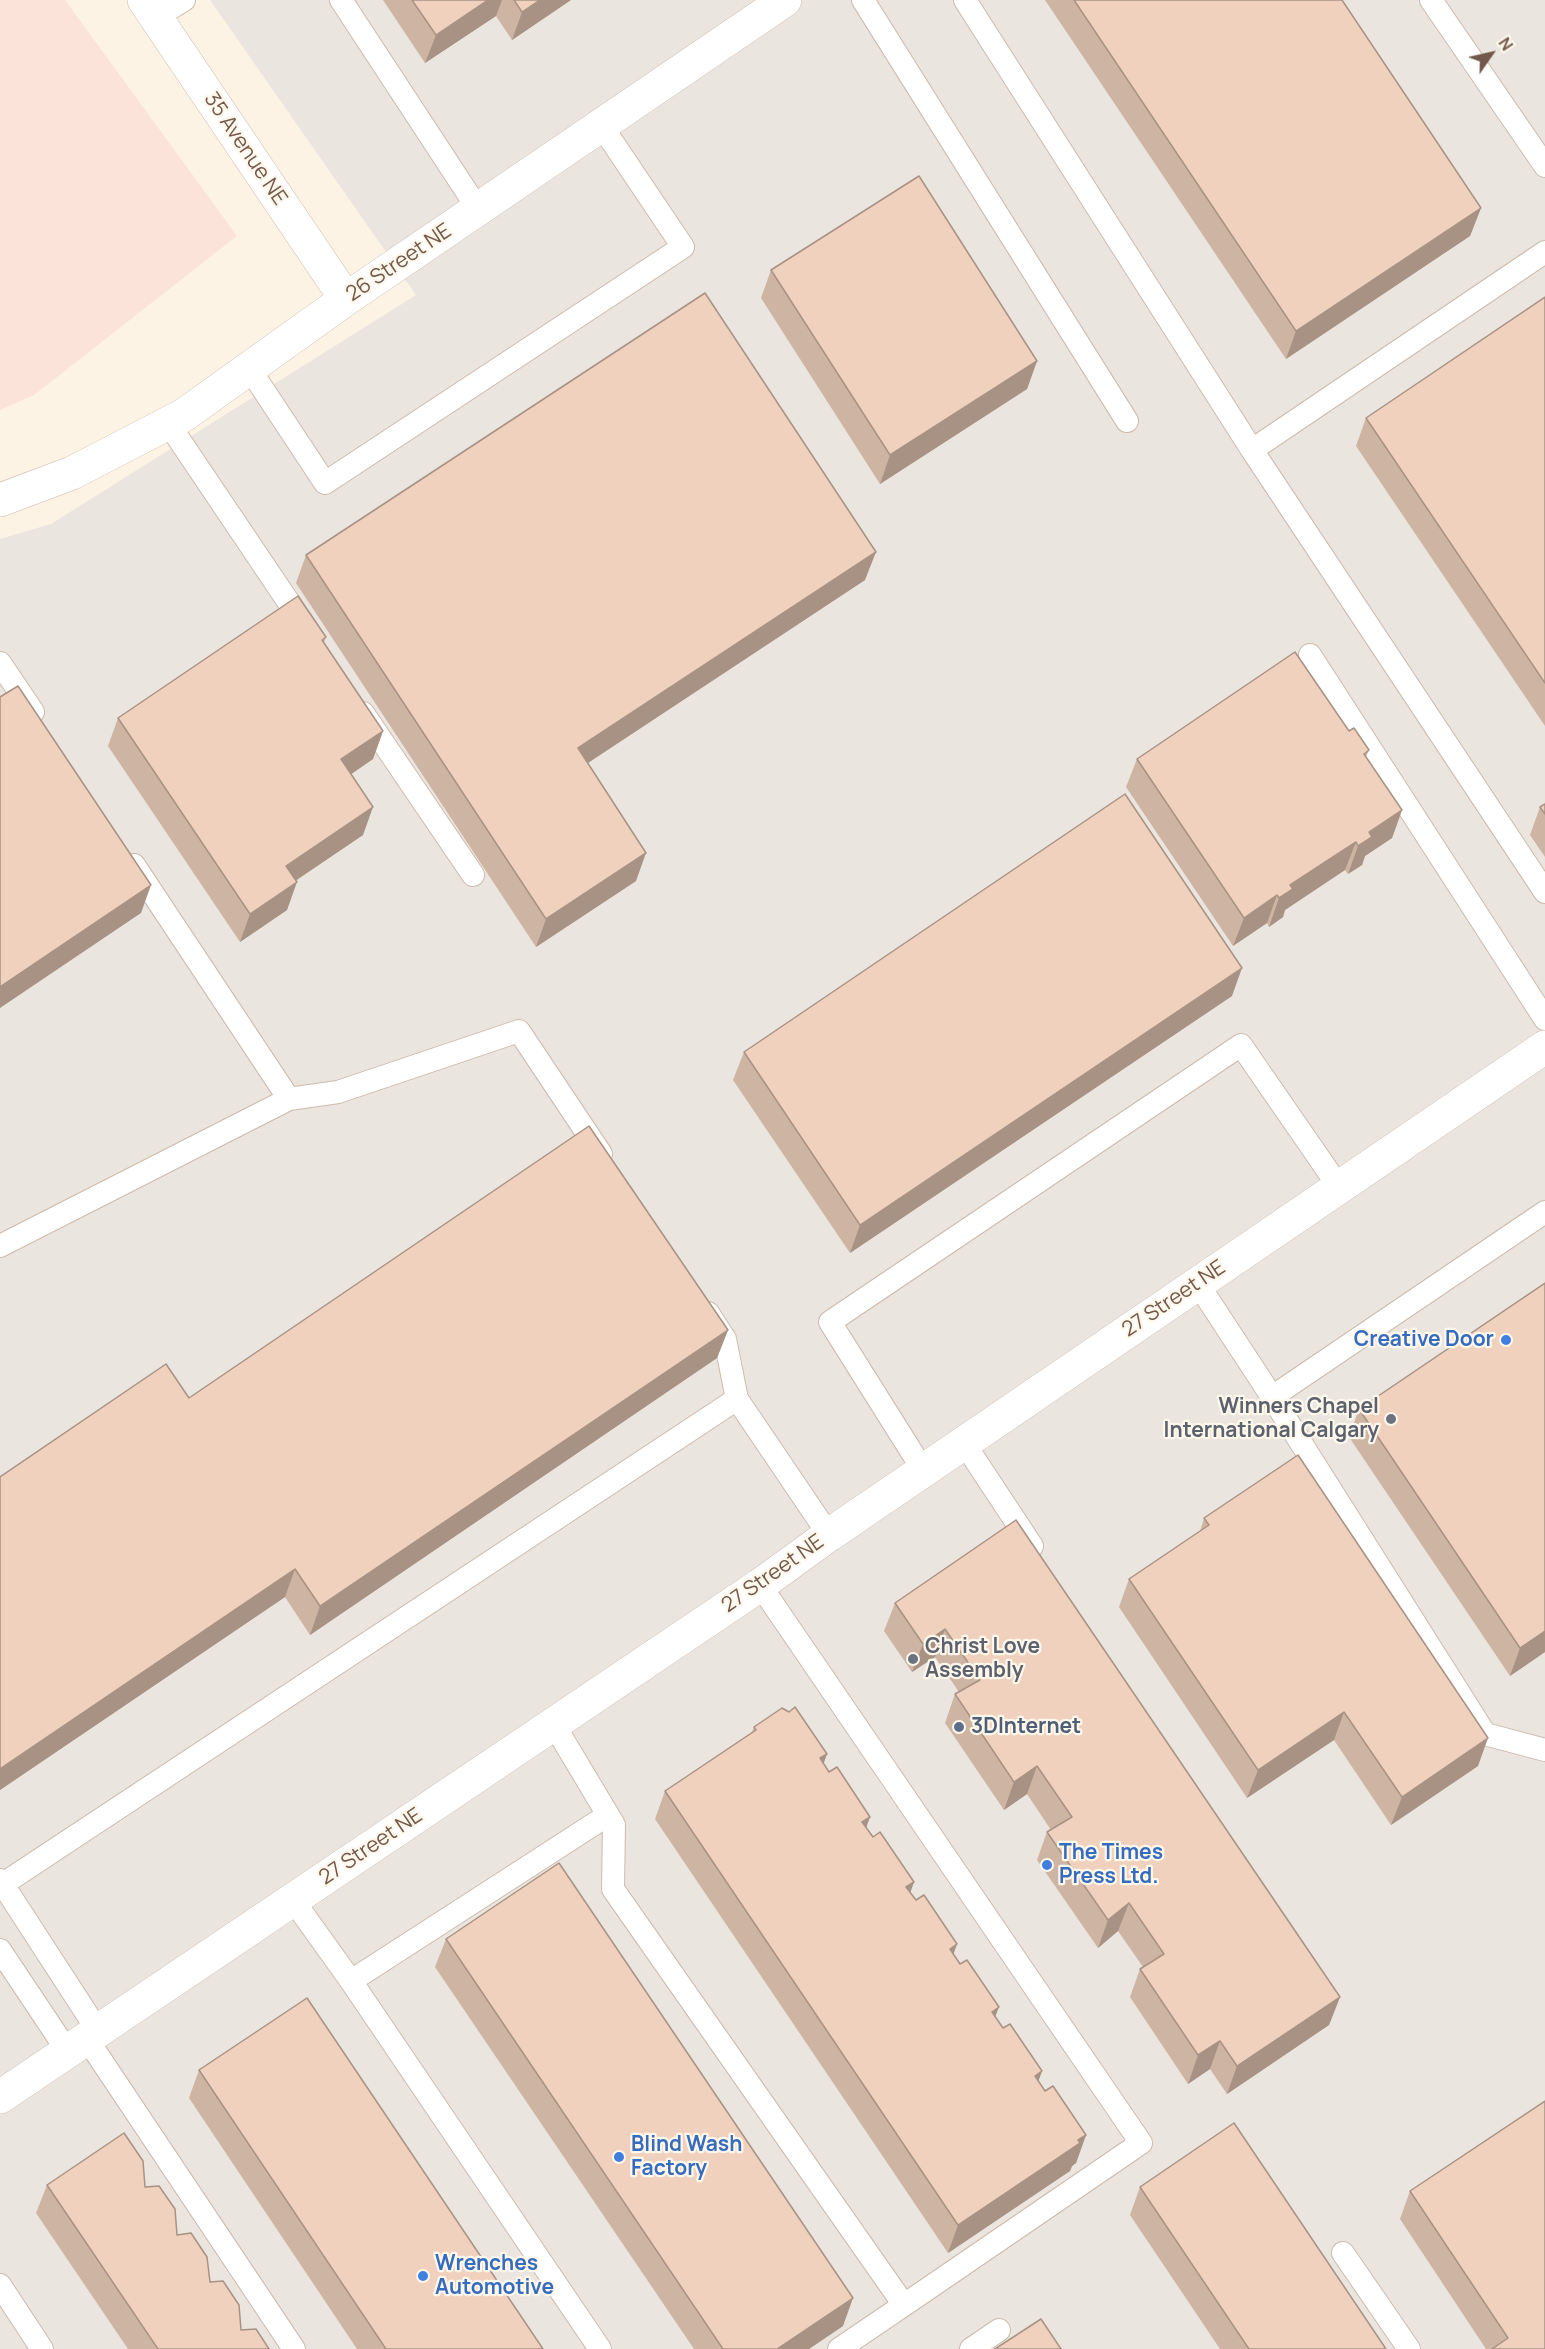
<!DOCTYPE html>
<style>
body{margin:0}
#map{position:relative;width:1545px;height:2349px;overflow:hidden;background:#fcf3e5;font-family:Manrope,sans-serif}
canvas{display:block}
.north{position:absolute;left:1461px;top:24px;width:60px;height:60px;-webkit-text-stroke:4px #fef7eb;paint-order:stroke;rotate:56deg;font-size:16px;font-weight:700;line-height:24px;text-align:center;color:#73594b}
.north::after{content:'';display:block;margin:auto;width:21px;height:27px;background:#73594b;clip-path:polygon(50% 0,100% 100%,50% 72%,0 100%)}
</style>
<div id="map">
<canvas width="1545" height="2349"></canvas>
<div class="north">N</div>
</div>
<script>
const ctx = document.querySelector('canvas').getContext('2d');
ctx.lineJoin = 'round';
function paint(path, color) {
  ctx.fillStyle = color;
  ctx.fill(path, 'evenodd');
}
function shape(rows) {
  const path = new Path2D();
  for (const r of rows) {
    path.moveTo(r[0], r[1]);
    for (let i = 2; i < r.length; i += 2) path.lineTo(r[i], r[i + 1]);
  }
  return path;
}
function trace(path, color, width, dash) {
  ctx.strokeStyle = color;
  ctx.lineWidth = width;
  ctx.lineCap = dash ? 'butt' : 'round';
  ctx.setLineDash(dash || []);
  ctx.stroke(path);
}
function write(font, color, halo, rows, align = 'center') {
  ctx.font = font + ' Manrope,sans-serif';
  ctx.lineWidth = 4.5;
  ctx.setLineDash([]);
  ctx.textBaseline = 'middle';
  ctx.strokeStyle = halo;
  ctx.fillStyle = color;
  for (const [text, x, y, turn = 0] of rows) {
    ctx.save();
    ctx.translate(x, y);
    ctx.rotate((+turn || 0) * Math.PI / 180);
    ctx.textAlign = isNaN(turn) ? turn : align;
    if (halo) ctx.strokeText(text, 0, 0);
    ctx.fillText(text, 0, 0);
    ctx.restore();
  }
}
paint(shape([
 [0,0,65,0,237,236,34,395,0,410]
]), '#fbe3d9');
paint(shape([
 [210,0,1545,0,1545,2349,0,2349,0,539,51,524,416,295]
]), '#ebe5df');
const lane = shape([
 [341,0,478,209],
 [863,0,1127,421],
 [965,0,1252,450],
 [1431,0,1545,166],
 [156,17,184,0],
 [1545,252,1252,450,1545,892],
 [249,368,325,483,683,247,601,125],
 [168,423,306,628],
 [1310,655,1545,1019],
 [0,663,33,712],
 [363,713,473,875],
 [289,1099,338,1092,519,1031,601,1154],
 [0,1246,289,1099,134,865],
 [1198,1284,1272,1397,1545,1212],
 [708,1313,725,1339,737,1399],
 [1272,1397,1485,1734,1545,1750],
 [964,1443,1032,1546],
 [923,1470,830,1322,1241,1045,1339,1187],
 [760,1585,1141,2143,904,2305],
 [553,1723,614,1825,613,1889,904,2305,839,2349],
 [0,1880,98,2031],
 [3,1884,737,1399,829,1535],
 [293,1900,351,1981,600,2349],
 [0,1950,68,2052],
 [351,1981,608,1815],
 [87,2039,294,2349],
 [1343,2253,1409,2349],
 [0,2285,42,2349],
 [971,2349,999,2330]
]);
const street = shape([
 [144,0,346,299],
 [0,500,72,473,184,415,346,299,785,0],
 [0,2097,760,1585,829,1535,1545,1047]
]);
trace(lane, '#cdbaab', 24);
trace(street, '#cdbaab', 34);
trace(lane, '#fff', 22);
trace(street, '#fff', 33);
paint(shape([
 [383,0,571,0,512,40,496,16,425,63],
 [1045,0,1342,0,1481,208,1470,236,1286,359],
 [771,270,1037,361,1027,389,880,484,761,298],
 [1545,297,1545,726,1356,446,1366,418],
 [306,555,865,580,588,763,636,881,536,947,296,583],
 [326,637,324,643,383,731,373,759,351,774,363,835,296,880,287,910,240,942,108,746,118,718],
 [1349,731,1369,750,1366,757,1402,810,1392,838,1365,856,1362,865,1348,874,1345,870,1285,910,1283,917,1269,927,1267,923,1233,946,1126,787,1137,759],
 [1545,804,1545,857,1530,835,1540,807],
 [1232,996,850,1253,733,1080,744,1052],
 [1545,1283,1545,1652,1510,1676,1349,1437,1359,1409],
 [728,1330,717,1358,310,1635,285,1597,0,1790,0,1477,189,1398],
 [1204,1518,1478,1766,1391,1825,1334,1740,1247,1798,1119,1607,1129,1579,1200,1532],
 [1016,1520,1340,1997,1329,2025,1227,2094,1210,2069,1188,2084,1130,1997,1140,1969,1143,1967,1118,1931,1098,1948,1037,1860,1047,1832,1051,1830,1027,1794,1004,1810,945,1723,955,1694,959,1692,935,1657,912,1672,884,1631,895,1603],
 [754,1727,823,1764,873,1837,914,1882,910,1892,916,1900,957,1944,953,1954,1003,2028,1042,2071,1038,2081,1045,2091,1086,2135,1076,2163,1072,2166,1070,2171,948,2253,655,1819,665,1791,752,1732],
 [446,1939,843,2326,809,2349,694,2349,435,1967],
 [199,2070,543,2349,357,2349,189,2098],
 [47,2185,145,2187,241,2330,269,2349,128,2349,36,2213],
 [1140,2187,1386,2349,1220,2349,1130,2215],
 [1410,2191,1545,2349,1486,2349,1400,2219]
]), '#ceb4a3');
paint(shape([
 [488,0,502,0,496,16,425,63,436,35],
 [540,0,571,0,512,40,522,12],
 [1481,208,1470,236,1286,359,1296,331],
 [1037,361,1027,389,880,484,890,455],
 [876,552,865,580,568,776,578,748],
 [383,731,373,759,331,788,341,759],
 [373,807,363,835,276,894,286,866],
 [1402,810,1392,838,1365,856,1362,865,1348,874,1358,846,1369,832],
 [1356,842,1345,870,1285,910,1283,917,1269,927,1279,898,1290,885],
 [646,853,636,881,536,947,546,919],
 [297,882,287,910,240,942,250,914],
 [151,885,141,913,0,1008,0,987],
 [1277,895,1267,923,1233,946,1244,918],
 [1242,968,1232,996,850,1253,860,1225],
 [728,1330,717,1358,310,1635,320,1606],
 [295,1569,285,1597,0,1790,0,1769],
 [945,1629,935,1657,912,1672,923,1644],
 [1545,1631,1545,1652,1510,1676,1520,1648],
 [1344,1712,1334,1740,1247,1798,1258,1770],
 [1488,1738,1478,1766,1391,1825,1402,1797],
 [827,1754,817,1782,820,1758],
 [1037,1766,1027,1794,1004,1810,1014,1782],
 [870,1817,860,1845,862,1822],
 [914,1882,904,1910,906,1887],
 [1129,1903,1118,1931,1098,1948,1108,1920],
 [957,1944,947,1972,950,1949],
 [1340,1997,1329,2025,1227,2094,1237,2066],
 [999,2007,988,2035,992,2012],
 [1220,2041,1210,2069,1188,2084,1198,2055],
 [1042,2071,1032,2099,1035,2076],
 [1086,2135,1076,2163,1072,2166,1070,2171,948,2253,958,2225],
 [853,2298,843,2326,809,2349,777,2349]
]), '#a89284');
const building = shape([
 [412,0,488,0,436,35,412,0],
 [514,0,540,0,522,12,514,0],
 [1074,0,1342,0,1481,208,1296,331,1074,0],
 [919,176,1037,361,890,455,771,270,919,176],
 [705,293,876,552,578,748,646,853,546,919,306,555,705,293],
 [1545,297,1545,683,1366,418,1545,297],
 [298,596,326,637,322,640,383,731,341,759,373,807,286,866,297,882,250,914,118,718,298,596],
 [1295,652,1349,731,1354,728,1369,750,1364,754,1402,810,1369,832,1372,837,1358,846,1356,842,1290,885,1293,889,1279,898,1277,895,1244,918,1137,759,1295,652],
 [18,686,151,885,0,987,0,697,18,686],
 [1125,794,1242,968,860,1225,744,1052,1125,794],
 [1545,804,1545,814,1540,807,1545,804],
 [589,1126,728,1330,320,1606,295,1569,0,1769,0,1477,166,1364,189,1398,589,1126],
 [1545,1283,1545,1631,1520,1648,1359,1409,1545,1283],
 [1298,1455,1488,1738,1402,1797,1344,1712,1258,1770,1129,1579,1209,1525,1204,1518,1298,1455],
 [1016,1520,1340,1997,1237,2066,1220,2041,1198,2055,1140,1969,1164,1954,1129,1903,1108,1920,1047,1832,1072,1817,1037,1766,1014,1782,955,1694,980,1680,945,1629,923,1644,895,1603,1016,1520],
 [795,1707,827,1754,820,1758,829,1772,837,1767,870,1817,862,1822,873,1837,880,1832,914,1882,906,1887,916,1900,924,1895,957,1944,950,1949,960,1964,967,1960,999,2007,992,2012,1003,2028,1010,2024,1042,2071,1035,2076,1045,2091,1053,2086,1086,2135,1078,2140,1080,2143,958,2225,665,1791,756,1730,754,1727,782,1708,789,1712,795,1707],
 [559,1863,853,2298,777,2349,723,2349,446,1939,559,1863],
 [307,1998,543,2349,386,2349,199,2070,307,1998],
 [1545,2101,1545,2349,1492,2349,1508,2338,1410,2191,1545,2101],
 [1234,2123,1386,2349,1249,2349,1140,2187,1234,2123],
 [124,2133,143,2161,145,2187,159,2186,175,2209,177,2235,191,2233,207,2257,210,2282,223,2281,239,2305,241,2330,256,2329,269,2349,158,2349,47,2185,124,2133],
 [1041,2319,1061,2349,995,2349,1041,2319]
]);
paint(building, '#f0d1bd');
trace(building, '#a89284', 1.5);
for (const [x, y, r, color] of [
 [1506,1340,6,"#3f7fe0"],
 [1391,1419,6,"#6b7280"],
 [913,1659,6,"#6b7280"],
 [959,1727,6,"#5c6f8a"],
 [1047,1865,6,"#3f7fe0"],
 [619,2157,6,"#3f7fe0"],
 [423,2276,6,"#3f7fe0"]
]) {
  const dot = new Path2D();
  dot.arc(x, y, r, 0, 2 * Math.PI);
  ctx.fillStyle = color;
  ctx.fill(dot);
  trace(dot, '#fef7eb', 2);
}
write('21px', '#73594b', '#fef7eb', [
 ["35 Avenue NE",245,149,56],
 ["26 Street NE",399,263,-34],
 ["27 Street NE",1174,1299,-34],
 ["27 Street NE",773,1574,-35],
 ["27 Street NE",371,1847,-34]
]);
write('bold 21px', '#366cbe', '#fef7eb', [
 ["Creative Door",1494,1340,"right"],
 ["The Times",1059,1853],
 ["Press Ltd.",1059,1877],
 ["Blind Wash",631,2145],
 ["Factory",631,2169],
 ["Wrenches",435,2264],
 ["Automotive",435,2288]
], 'left');
write('bold 21px', '#5b616d', '#fef7eb', [
 ["Winners Chapel",1379,1407],
 ["International Calgary",1379,1431],
 ["Christ Love",925,1647,"left"],
 ["Assembly",925,1671,"left"]
], 'right');
write('bold 21px', '#4e5e75', '#fef7eb', [
 ["3DInternet",971,1727]
], 'left');
</script>
